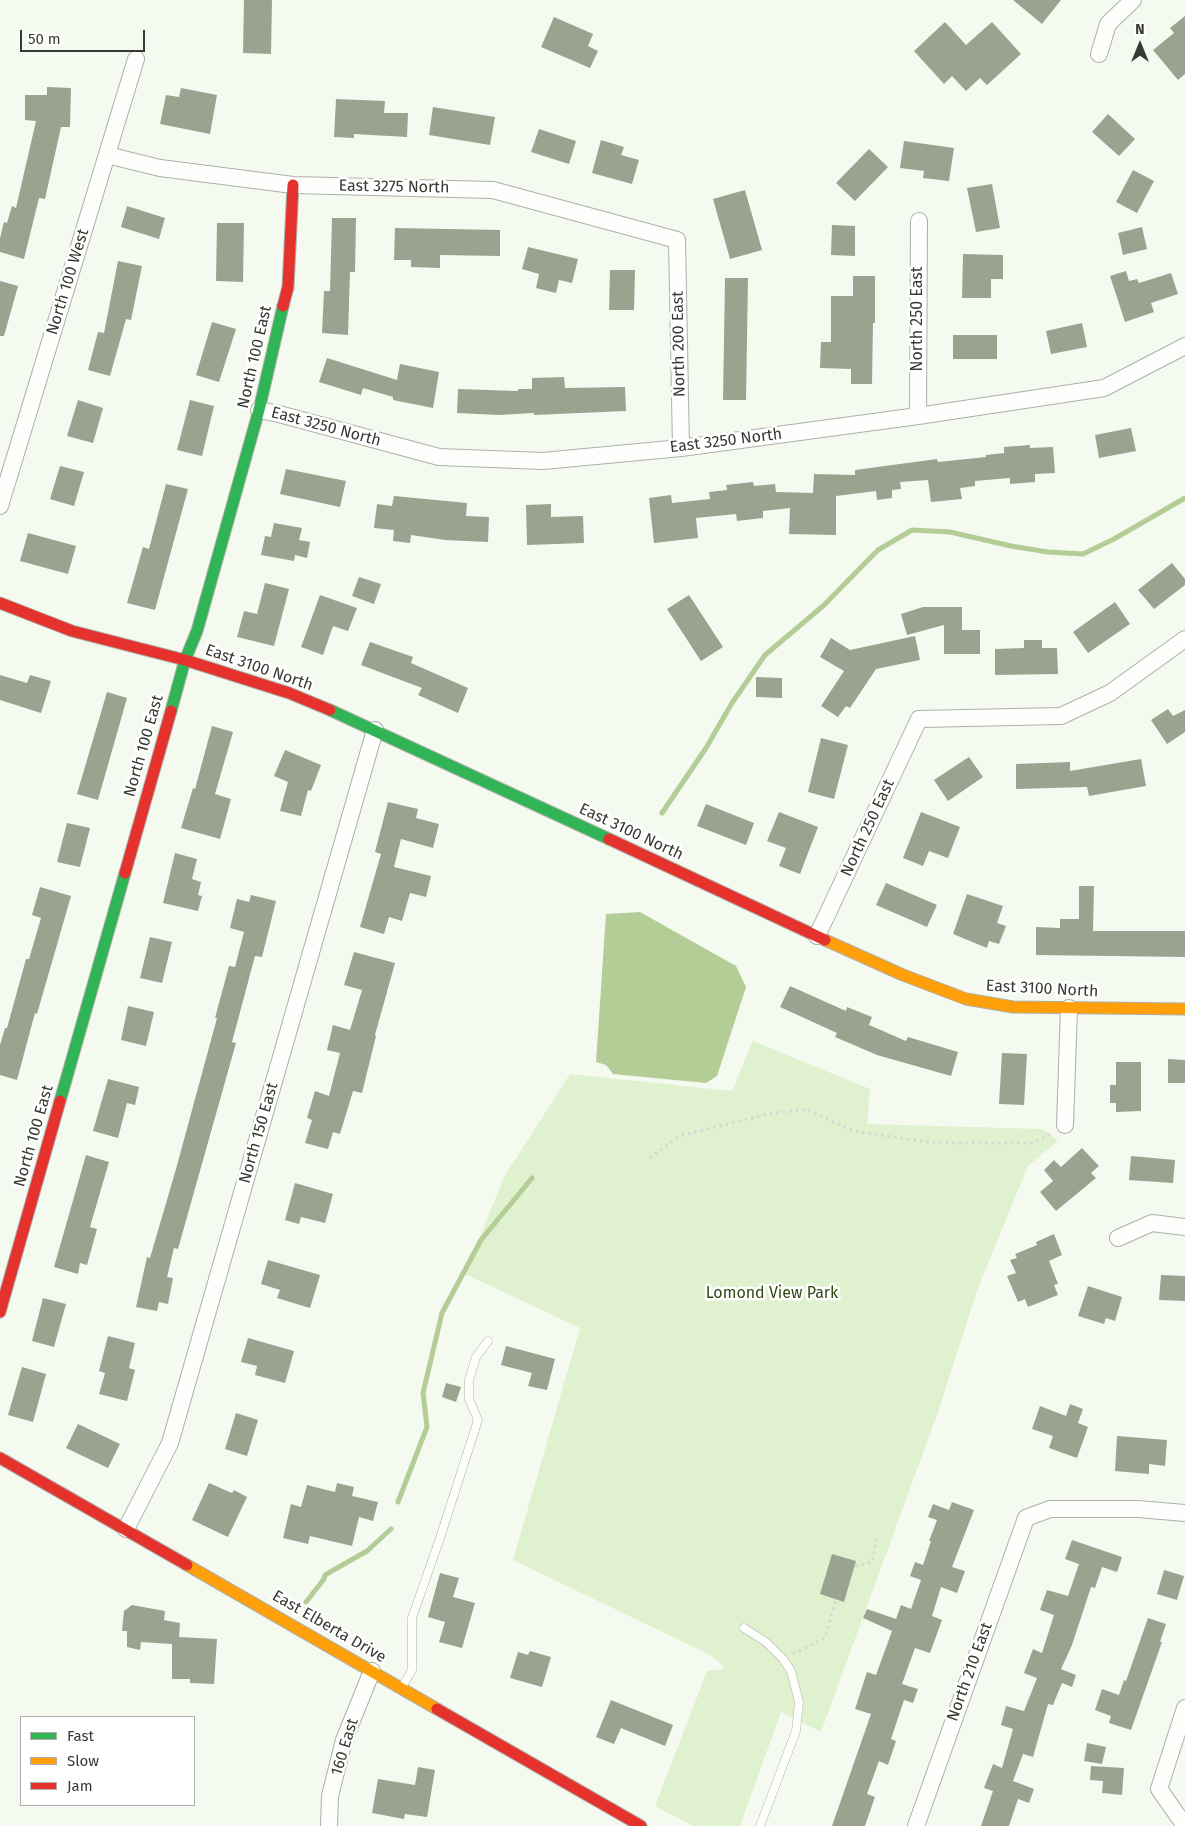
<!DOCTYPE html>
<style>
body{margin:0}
#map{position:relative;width:1185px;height:1826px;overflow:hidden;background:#f5faf0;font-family:"Fira Sans",sans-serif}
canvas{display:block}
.legend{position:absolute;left:20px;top:1716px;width:175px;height:90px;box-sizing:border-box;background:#fff;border:1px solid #afb0ad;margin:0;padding:6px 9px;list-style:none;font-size:15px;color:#373a33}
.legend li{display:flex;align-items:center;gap:10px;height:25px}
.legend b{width:25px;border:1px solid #afb0ad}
.north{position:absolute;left:1115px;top:20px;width:50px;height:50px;-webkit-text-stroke:4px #fff;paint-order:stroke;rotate:0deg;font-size:14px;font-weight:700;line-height:20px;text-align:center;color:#373a33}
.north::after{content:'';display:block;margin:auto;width:18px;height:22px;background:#373a33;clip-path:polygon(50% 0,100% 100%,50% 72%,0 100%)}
.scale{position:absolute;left:20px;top:30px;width:125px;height:22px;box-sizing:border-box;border:2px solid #373a33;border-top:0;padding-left:6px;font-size:15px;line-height:18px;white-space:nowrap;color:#373a33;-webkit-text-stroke:4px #fff;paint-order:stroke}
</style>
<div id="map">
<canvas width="1185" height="1826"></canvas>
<ul class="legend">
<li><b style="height:6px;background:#30b455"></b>Fast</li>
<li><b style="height:6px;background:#ff9f0a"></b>Slow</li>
<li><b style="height:6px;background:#e5322d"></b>Jam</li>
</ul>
<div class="north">N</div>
<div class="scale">50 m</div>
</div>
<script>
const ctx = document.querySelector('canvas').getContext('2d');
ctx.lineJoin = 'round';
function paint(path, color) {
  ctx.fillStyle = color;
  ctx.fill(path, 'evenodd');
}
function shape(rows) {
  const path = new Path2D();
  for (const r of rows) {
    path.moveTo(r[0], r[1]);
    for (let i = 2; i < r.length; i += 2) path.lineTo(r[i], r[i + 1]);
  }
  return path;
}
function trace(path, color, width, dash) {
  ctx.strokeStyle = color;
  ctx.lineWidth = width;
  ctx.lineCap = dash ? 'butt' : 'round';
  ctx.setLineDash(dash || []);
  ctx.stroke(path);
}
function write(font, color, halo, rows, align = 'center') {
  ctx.font = font + ' "Fira Sans",sans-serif';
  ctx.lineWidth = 5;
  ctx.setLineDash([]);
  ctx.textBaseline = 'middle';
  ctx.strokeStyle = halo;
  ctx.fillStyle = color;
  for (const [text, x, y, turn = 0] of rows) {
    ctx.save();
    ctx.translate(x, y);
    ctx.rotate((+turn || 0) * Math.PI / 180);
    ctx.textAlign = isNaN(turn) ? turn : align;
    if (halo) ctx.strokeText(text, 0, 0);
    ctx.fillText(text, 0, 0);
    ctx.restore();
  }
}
paint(shape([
 [753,1041,870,1089,867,1124,1043,1129,1058,1141,1028,1166,978,1288,938,1412,821,1732,781,1712,740,1826,693,1826,655,1806,707,1671,723,1669,724,1666,708,1654,513,1560,580,1328,465,1274,504,1177,570,1074,732,1091]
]), '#e0f1cf');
paint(shape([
 [640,912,736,966,746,987,717,1076,706,1083,613,1074,606,1065,596,1062,606,914]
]), '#b4cc96');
trace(shape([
 [662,813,706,748,732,703,765,655,823,606,878,550,912,530,950,532,1011,546,1048,552,1083,554,1114,539,1185,498],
 [398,1502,427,1427,423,1393,442,1313,481,1240,532,1178],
 [306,1602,324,1579,325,1575,367,1551,391,1529]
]), '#b4cc96', 5);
paint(shape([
 [244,0,272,0,271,54,243,53],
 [1013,0,1061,0,1042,24],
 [1185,16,1185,74,1178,80,1153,50,1174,33,1170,28],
 [554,17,593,34,588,46,598,51,590,68,541,47],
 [945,22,966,45,992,22,1021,54,987,85,980,78,966,91,952,76,944,84,914,51],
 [47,87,71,88,70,127,61,127,45,199,39,198,24,259,0,252,0,238,4,222,7,223,12,206,16,208,36,121,25,120,25,95,47,95],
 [181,88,217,95,210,134,160,124,166,95,179,97],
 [336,99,385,101,384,113,408,113,407,137,354,134,354,138,334,137],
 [433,107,495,117,490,145,429,135],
 [1108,114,1135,139,1119,156,1092,132],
 [539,129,576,141,569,164,531,152],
 [601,140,624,147,621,155,639,160,632,184,592,173],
 [904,141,954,148,949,181,923,178,924,171,900,168],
 [869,149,888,167,855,201,836,183],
 [1133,170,1154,181,1137,213,1116,202],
 [992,184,1000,228,976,232,967,188],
 [745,190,762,250,730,259,713,199],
 [127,206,165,218,159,239,121,227],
 [332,218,356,218,355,272,350,272,348,335,322,333,324,291,330,291],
 [217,223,244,223,243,282,216,281],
 [832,225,855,226,855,256,831,255],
 [1142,227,1147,249,1123,255,1118,233],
 [395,228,500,230,500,256,440,255,440,268,411,267,411,260,394,260],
 [528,247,578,259,572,283,559,280,556,293,536,288,539,274,522,269],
 [963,254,1003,255,1003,279,991,279,991,298,962,298],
 [118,261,142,266,131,320,126,319,110,376,88,370,98,332,104,333],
 [610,270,635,270,634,310,609,310],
 [1126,271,1129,281,1137,279,1139,283,1171,273,1178,294,1151,303,1154,312,1125,322,1110,276],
 [853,276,875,276,875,323,873,323,872,384,851,384,851,369,820,368,821,342,831,342,831,296,853,296],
 [725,278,748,278,746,400,723,400],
 [0,281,18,286,4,336,0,336],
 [212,322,236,329,219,382,196,375],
 [1082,323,1087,347,1051,354,1046,331],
 [953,335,997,335,997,359,953,359],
 [327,358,397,380,400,364,439,372,433,408,393,400,393,397,363,388,361,395,319,382],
 [564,377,565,388,625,387,626,411,534,415,534,413,499,415,457,413,458,389,518,391,518,389,532,389,532,378],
 [78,400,103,408,93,443,67,436],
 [190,400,214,406,202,456,177,450],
 [1131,428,1136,451,1099,458,1095,435],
 [1030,445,1030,448,1053,447,1055,473,1035,474,1035,482,1010,484,1010,478,975,481,975,486,960,488,962,499,931,502,928,480,900,482,901,489,892,490,892,498,877,500,876,491,836,496,836,535,789,534,790,508,763,511,763,518,737,521,736,514,696,518,698,538,654,543,649,498,671,495,672,503,710,499,709,492,727,490,726,485,753,482,754,486,775,484,776,492,813,493,814,474,855,475,855,470,937,459,938,462,986,457,986,455,1004,453,1004,447],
 [60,466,84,472,74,506,50,499],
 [286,469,346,481,340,507,280,494],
 [166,484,188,489,155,610,127,603,143,547,149,549],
 [394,496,467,503,466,516,489,517,488,542,445,540,411,535,410,543,393,541,394,530,374,528,377,504,392,506],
 [551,504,551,517,583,516,584,543,527,545,526,505],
 [274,523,302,528,299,540,310,542,307,558,295,555,294,561,261,555,265,536,271,537],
 [28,533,76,546,68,574,20,561],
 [1172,563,1185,579,1185,585,1154,609,1138,590],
 [359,577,381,584,374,604,352,596],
 [265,583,289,589,274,646,237,637,244,611,257,614],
 [320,595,357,608,348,631,333,626,323,655,301,647],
 [689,595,723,647,701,661,667,609],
 [1115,602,1130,624,1088,653,1073,632],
 [923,607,962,607,962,630,980,630,980,654,944,654,944,625,907,635,901,614],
 [915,636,920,660,876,669,850,708,846,706,838,717,821,706,844,671,820,657,831,638,850,650],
 [1024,640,1042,640,1042,648,1057,648,1058,674,995,675,995,649,1024,648],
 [370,642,413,657,411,663,468,688,458,713,418,695,422,688,361,665],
 [0,675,27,683,30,675,51,681,41,713,0,700],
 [756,677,782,678,782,698,756,697],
 [107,692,127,698,98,800,77,794],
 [1168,709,1173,716,1185,710,1185,732,1167,744,1151,720],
 [212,726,233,732,215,794,231,799,220,839,181,828,193,788,195,789],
 [821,738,848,745,834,799,808,792],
 [285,750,321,765,311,791,308,790,301,816,280,811,288,782,274,776],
 [969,757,983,777,948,801,934,780],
 [1141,759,1146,786,1089,796,1087,787,1016,789,1016,764,1070,762,1070,771],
 [388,802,418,809,416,818,439,824,433,848,401,839,394,867,431,876,426,897,410,893,402,921,389,917,384,934,360,927,381,854,375,852],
 [706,804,754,823,746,845,697,826],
 [779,812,818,827,800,874,779,866,786,848,767,841],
 [921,812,960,827,948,858,929,851,923,866,903,858],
 [67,823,90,828,80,867,57,862],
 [175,853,197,859,192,879,201,882,198,895,202,896,198,911,163,903],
 [886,883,937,905,927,927,876,905],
 [1079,886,1094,886,1093,931,1185,931,1185,957,1036,955,1036,927,1060,928,1060,919,1079,919],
 [40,887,71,896,37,1014,35,1013,17,1080,0,1075,0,1045,5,1028,7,1028,26,959,29,959,41,918,32,915],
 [967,894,1003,906,997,923,1006,926,999,944,989,941,987,948,953,934],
 [251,895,276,901,262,957,255,956,232,1042,236,1043,178,1249,174,1248,167,1277,173,1278,168,1304,159,1302,157,1311,136,1307,147,1257,150,1258,176,1169,217,1018,215,1018,229,966,235,967,244,932,230,928,237,899,249,902],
 [150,937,172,942,162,983,140,978],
 [354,952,395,963,375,1035,376,1036,362,1093,353,1091,340,1134,333,1132,328,1149,305,1143,312,1120,307,1118,315,1091,329,1096,340,1053,327,1050,333,1025,350,1030,362,990,344,985],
 [790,986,846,1011,847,1007,872,1017,869,1025,906,1041,908,1037,958,1052,951,1076,877,1055,835,1037,837,1033,780,1007],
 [128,1006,154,1012,146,1046,121,1040],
 [1002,1053,1027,1054,1024,1105,999,1104],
 [1168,1059,1185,1060,1185,1083,1168,1083],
 [1116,1062,1141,1062,1141,1111,1116,1112,1116,1103,1110,1103,1110,1085,1116,1085],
 [108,1079,139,1087,135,1105,127,1103,118,1138,93,1131],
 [1082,1148,1099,1166,1091,1173,1096,1178,1056,1211,1040,1192,1053,1181,1044,1170,1054,1160,1061,1167],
 [86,1155,109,1162,90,1227,97,1229,87,1265,80,1263,78,1274,54,1267],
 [1131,1156,1175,1160,1173,1183,1129,1180],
 [295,1183,333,1194,325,1223,301,1217,299,1224,285,1220],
 [1054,1234,1062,1255,1049,1261,1058,1284,1054,1285,1058,1295,1028,1307,1025,1299,1018,1302,1007,1276,1016,1273,1010,1260,1017,1258,1015,1254,1037,1245,1036,1242],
 [268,1260,320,1275,310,1308,277,1298,280,1290,261,1284],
 [1161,1275,1185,1276,1185,1301,1159,1300],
 [1088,1286,1122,1297,1115,1321,1106,1318,1104,1324,1078,1316],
 [43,1298,66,1304,54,1347,32,1341],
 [108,1336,135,1343,129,1368,135,1370,127,1401,99,1394,105,1373,99,1371],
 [248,1338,294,1351,285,1383,255,1375,257,1366,241,1362],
 [506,1346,555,1359,547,1390,528,1386,532,1373,501,1365],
 [22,1367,46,1374,33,1422,8,1415],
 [446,1383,461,1387,456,1402,442,1397],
 [1070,1404,1083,1409,1078,1423,1088,1427,1077,1458,1049,1448,1053,1436,1032,1429,1040,1406,1066,1416],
 [236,1413,258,1420,247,1456,225,1449],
 [78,1424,120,1444,108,1468,66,1448],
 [1117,1436,1167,1440,1165,1466,1149,1464,1149,1474,1115,1471],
 [209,1483,232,1493,234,1490,247,1497,228,1537,192,1520],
 [337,1483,354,1487,352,1496,378,1502,373,1521,359,1517,352,1546,310,1536,308,1544,283,1538,291,1504,301,1507,307,1485,335,1492],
 [952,1502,974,1510,952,1567,965,1571,957,1593,941,1587,932,1616,942,1620,930,1653,915,1648,902,1684,918,1689,913,1703,904,1700,891,1739,896,1741,888,1765,879,1761,867,1794,875,1797,865,1826,832,1826,871,1714,855,1709,867,1672,876,1675,892,1631,863,1618,867,1609,896,1619,901,1605,911,1609,921,1580,910,1576,915,1562,923,1565,931,1541,929,1541,937,1520,928,1517,933,1504,949,1510],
 [1072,1540,1122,1557,1117,1572,1102,1567,1095,1588,1091,1587,1072,1645,1061,1669,1076,1675,1072,1687,1062,1683,1053,1705,1048,1704,1033,1757,1023,1754,1013,1781,1034,1789,1029,1803,1018,1799,1009,1826,981,1826,993,1791,984,1788,993,1764,1002,1768,1013,1729,1001,1725,1006,1706,1024,1711,1037,1678,1024,1673,1033,1649,1042,1653,1054,1615,1040,1610,1047,1590,1068,1596,1079,1564,1065,1559],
 [832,1554,856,1561,844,1602,820,1594],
 [1164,1570,1184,1576,1177,1600,1157,1594],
 [440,1573,459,1578,453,1597,475,1603,462,1648,439,1642,445,1622,428,1617],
 [132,1605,165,1611,164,1620,180,1623,179,1637,217,1639,214,1684,190,1683,190,1679,172,1679,172,1644,141,1642,140,1650,127,1647,127,1631,122,1631,124,1611],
 [1148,1618,1166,1624,1160,1642,1162,1642,1131,1730,1109,1723,1111,1716,1095,1710,1102,1689,1119,1695,1124,1680,1126,1681],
 [530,1651,551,1657,542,1687,510,1678,518,1652,528,1655],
 [611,1700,673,1725,665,1746,621,1728,614,1744,596,1737],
 [1087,1743,1106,1747,1102,1764,1084,1761],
 [1091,1766,1124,1768,1122,1795,1102,1793,1103,1781,1090,1780],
 [418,1767,435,1770,427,1817,405,1814,404,1819,372,1813,378,1779,415,1785]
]), '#9aa390');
const lane = shape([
 [744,1628,766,1642,783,1659,791,1671,799,1702,796,1731,760,1826],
 [402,1687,412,1670,412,1618,440,1538,478,1420,469,1399,469,1380,476,1357,488,1341]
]);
const street = shape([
 [1099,54,1108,24,1133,0],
 [107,155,160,168,293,185,493,190,677,240,681,448],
 [259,410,279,414,439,457,543,461,681,448,918,416,1104,388,1185,346],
 [918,416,919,221],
 [0,506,136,59],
 [817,936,919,719,1061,716,1110,693,1185,639],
 [1065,1125,1069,1008],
 [1118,1238,1152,1223,1185,1227],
 [126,1529,170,1443,375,730],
 [329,1826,330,1796,344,1740,372,1671],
 [916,1826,1026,1518,1050,1509,1138,1509,1185,1513],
 [1185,1826,1159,1789,1185,1708]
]);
const fast = shape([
 [330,710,609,839],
 [171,711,185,660,197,631,259,410,283,306],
 [60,1101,125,873]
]);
const slow = shape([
 [825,940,903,975,966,999,1013,1007,1185,1009],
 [187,1565,437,1709]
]);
const jam = shape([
 [283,306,288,287,293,185],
 [0,603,72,631,185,660,289,693,330,710],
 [609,839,825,940],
 [125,873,171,711],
 [0,1312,60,1101],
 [0,1458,187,1565],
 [437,1709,641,1826]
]);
trace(lane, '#adb0a9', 9);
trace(street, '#adb0a9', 18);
trace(fast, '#adb0a9', 13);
trace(slow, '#adb0a9', 13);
trace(jam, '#adb0a9', 13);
trace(shape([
 [650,1158,679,1136,768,1114,806,1109,853,1131,934,1143,1033,1143,1052,1133],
 [855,1566,872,1562,877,1537],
 [793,1654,825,1638,836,1599]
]), '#d6d8d5', 3, [2.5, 4]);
trace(lane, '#fefefd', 8);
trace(street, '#fefefd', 16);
trace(fast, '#30b455', 11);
trace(slow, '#ff9f0a', 11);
trace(jam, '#e5322d', 11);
write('16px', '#373a33', '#fff', [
 ["East 3275 North",394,187,1],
 ["North 100 West",68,282,-73],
 ["North 250 East",918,319,-90],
 ["North 200 East",679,344,-91],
 ["North 100 East",255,357,-77],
 ["East 3250 North",326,427,15],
 ["East 3250 North",726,441,-7],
 ["East 3100 North",259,668,19],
 ["North 100 East",144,746,-74],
 ["North 250 East",868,828,-65],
 ["East 3100 North",631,832,25],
 ["East 3100 North",1042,989,3],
 ["North 150 East",259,1133,-74],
 ["North 100 East",34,1136,-74],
 ["East Elberta Drive",329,1627,30],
 ["North 210 East",970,1672,-70],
 ["160 East",345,1747,-73]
]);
write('16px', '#324713', '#fff', [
 ["Lomond View Park",772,1294]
]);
</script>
